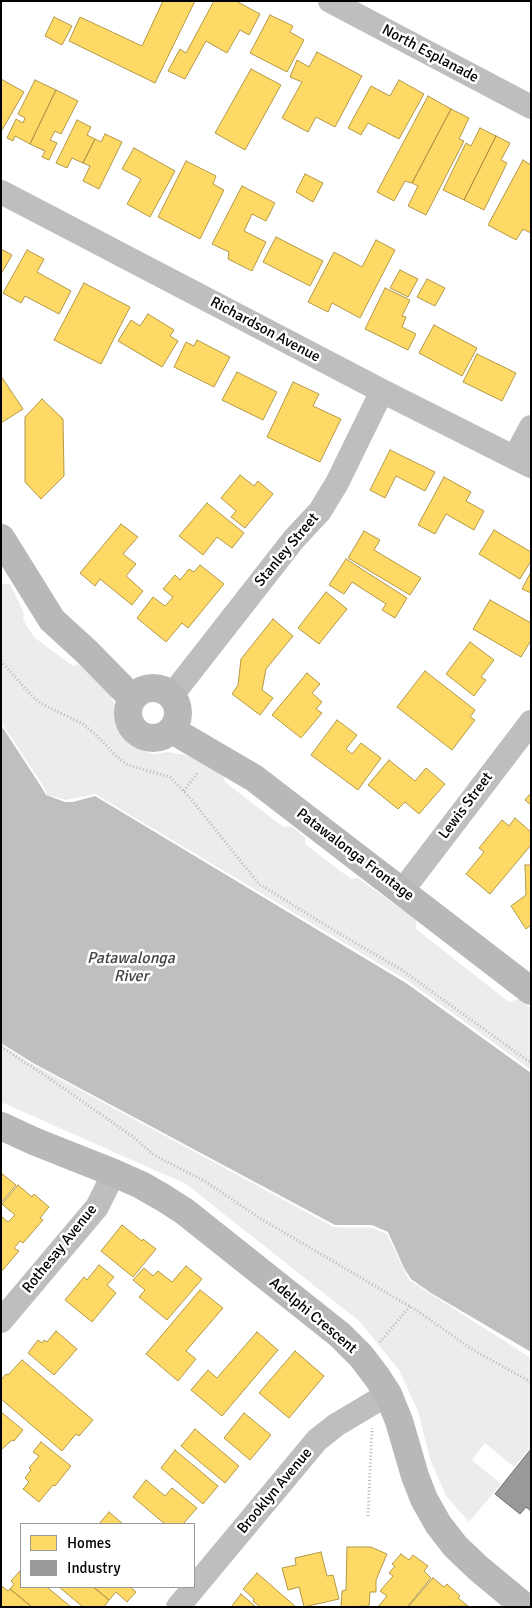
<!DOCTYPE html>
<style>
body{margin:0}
#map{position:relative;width:532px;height:1608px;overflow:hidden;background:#fff;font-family:Signika,sans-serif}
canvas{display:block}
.frame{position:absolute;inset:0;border:2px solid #000;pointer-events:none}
.legend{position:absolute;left:20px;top:1523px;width:175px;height:65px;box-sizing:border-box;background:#fff;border:1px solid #999;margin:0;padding:6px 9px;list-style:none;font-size:15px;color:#000}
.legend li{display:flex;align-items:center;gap:10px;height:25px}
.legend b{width:25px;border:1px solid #999}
</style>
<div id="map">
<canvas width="532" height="1608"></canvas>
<div class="frame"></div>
<ul class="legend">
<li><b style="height:14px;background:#ffd966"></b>Homes</li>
<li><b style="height:14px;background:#999"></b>Industry</li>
</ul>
</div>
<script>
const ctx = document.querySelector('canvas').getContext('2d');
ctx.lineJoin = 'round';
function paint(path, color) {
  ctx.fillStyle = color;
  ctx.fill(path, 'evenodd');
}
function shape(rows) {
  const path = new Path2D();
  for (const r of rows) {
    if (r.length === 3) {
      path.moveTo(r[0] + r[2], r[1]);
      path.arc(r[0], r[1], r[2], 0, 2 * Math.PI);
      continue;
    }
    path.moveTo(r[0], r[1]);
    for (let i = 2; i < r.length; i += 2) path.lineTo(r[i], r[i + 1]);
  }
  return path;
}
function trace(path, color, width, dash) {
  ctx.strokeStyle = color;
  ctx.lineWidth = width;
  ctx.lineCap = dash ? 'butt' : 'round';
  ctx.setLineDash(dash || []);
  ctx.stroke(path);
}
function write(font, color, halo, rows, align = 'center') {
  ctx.font = font + ' Signika,sans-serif';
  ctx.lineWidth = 5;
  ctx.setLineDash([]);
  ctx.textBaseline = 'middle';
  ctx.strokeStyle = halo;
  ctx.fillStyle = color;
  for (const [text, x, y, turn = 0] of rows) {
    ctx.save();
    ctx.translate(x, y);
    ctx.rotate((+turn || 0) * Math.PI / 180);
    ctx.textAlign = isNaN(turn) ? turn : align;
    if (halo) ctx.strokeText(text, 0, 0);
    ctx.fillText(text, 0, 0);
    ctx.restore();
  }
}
paint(shape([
 [1,583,2,584,10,584,24,613,23,620,35,638,73,666,81,664,108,691,116,707,122,729,134,747,153,754,168,752,186,755,210,763,222,772,225,782,283,827,291,826,305,837,305,844,351,879,358,878,416,920,416,929,509,1002,519,999,531,1008,531,1070,408,981,95,794,66,800,47,795,44,787,1,722],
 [1,1044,32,1064,334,1227,372,1228,387,1234,409,1280,531,1358,531,1447,514,1467,485,1443,472,1460,501,1484,469,1522,446,1496,430,1459,418,1411,399,1370,359,1321,186,1184,1,1102]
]), '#ececec');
paint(shape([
 [1,725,42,788,46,795,65,802,73,802,95,796,406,983,531,1073,531,1352,431,1293,411,1279,404,1268,388,1232,372,1225,335,1225,33,1063,1,1043]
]), '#bfbfbf');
const homes = shape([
 [163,1,195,1,155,83,69,41,80,17,142,46,163,1],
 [214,1,236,1,260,14,249,35,240,30,227,53,206,41,185,79,168,71,180,49,186,53,214,1],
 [270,15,293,26,290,32,304,40,287,72,250,53,270,15],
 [54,17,72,26,62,45,45,36,54,17],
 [317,52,362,76,335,127,316,117,308,132,282,118,302,82,290,77,297,60,309,67,317,52],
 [251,69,281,85,245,150,215,133,251,69],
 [1,79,24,92,2,130,1,130,1,79],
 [35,80,56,90,30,144,15,136,13,141,7,138,16,119,23,123,25,118,18,114,35,80],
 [399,80,424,94,399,139,368,123,361,135,348,128,371,86,390,96,399,80],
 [56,90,78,101,61,134,55,131,50,140,57,143,49,160,42,157,45,151,30,144,56,90],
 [428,96,451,109,412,183,405,181,394,201,377,192,428,96],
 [451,109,469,118,459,139,464,141,426,215,408,206,418,186,412,183,451,109],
 [77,120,91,127,87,135,95,139,83,163,72,158,67,168,56,163,77,120],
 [480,128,496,136,464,200,443,190,466,143,471,146,480,128],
 [105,134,122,142,99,189,83,181,90,166,83,163,95,139,101,142,105,134],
 [496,136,510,143,501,160,507,163,484,210,464,200,496,136],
 [134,148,175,171,150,217,127,204,141,179,122,169,134,148],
 [523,160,531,165,531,233,523,229,516,240,488,225,523,160],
 [186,161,216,176,213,184,224,190,200,239,158,217,186,161],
 [305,174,323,183,313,202,296,192,305,174],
 [242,186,275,203,266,221,252,214,244,231,266,242,252,271,228,259,229,252,212,244,242,186],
 [276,237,323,261,310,286,263,262,276,237],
 [376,240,395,250,360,318,332,303,328,312,308,302,334,252,362,267,376,240],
 [1,249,12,255,1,274,1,249],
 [27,250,44,259,37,272,71,291,59,314,25,296,21,303,3,293,27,250],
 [400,270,418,279,408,297,390,288,400,270],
 [427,279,445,288,435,306,417,297,427,279],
 [84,283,130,307,101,364,54,340,84,283],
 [385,288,410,300,402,316,406,317,402,327,416,334,408,350,365,329,385,288],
 [148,314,174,330,170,336,178,341,162,367,118,341,131,320,140,326,148,314],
 [434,325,477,348,462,376,419,353,434,325],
 [197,340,230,357,214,387,174,367,186,342,194,346,197,340],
 [477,354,516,373,502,401,463,382,477,354],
 [237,372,277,392,263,420,222,400,237,372],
 [1,376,23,409,1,423,1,376],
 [293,382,319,394,313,406,341,419,320,462,267,437,293,382],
 [42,399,63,419,64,476,41,499,25,482,25,417,42,399],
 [390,450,435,472,425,491,396,476,385,498,370,490,390,450],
 [240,475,254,486,258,481,273,494,245,528,231,517,236,511,221,498,240,475],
 [444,477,471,492,466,501,484,511,474,530,446,514,435,534,418,525,444,477],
 [207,503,244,533,232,548,217,537,203,555,179,536,207,503],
 [121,524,138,537,123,554,136,564,126,576,143,591,132,605,100,579,95,586,80,573,121,524],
 [494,530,531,552,531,561,520,579,479,554,494,530],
 [364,531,380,540,374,550,421,578,410,595,348,558,364,531],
 [346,559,407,598,395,618,382,610,386,604,352,582,344,594,329,585,346,559],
 [200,565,224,584,188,628,182,623,166,642,137,618,153,597,165,606,173,597,163,589,175,575,180,580,189,569,194,572,200,565],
 [531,572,531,593,522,589,531,572],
 [326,592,347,609,319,644,298,628,326,592],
 [490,600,531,623,531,640,521,657,473,629,490,600],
 [273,619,293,636,266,669,262,690,273,698,260,715,232,694,238,685,241,659,273,619],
 [470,642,494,660,481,677,486,680,474,696,446,674,470,642],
 [425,671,475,710,470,717,475,720,452,750,397,707,425,671],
 [307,673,320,684,312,693,322,702,316,709,322,713,301,738,272,715,307,673],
 [337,720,357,735,346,749,352,754,361,743,381,758,358,790,311,755,337,720],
 [389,760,415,781,426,768,445,784,419,814,405,802,398,809,368,785,389,760],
 [531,793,531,805,525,800,531,793],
 [515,818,531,832,531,845,490,894,466,874,484,852,479,848,502,820,509,826,515,818],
 [525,865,531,865,531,925,526,929,511,906,526,895,525,865],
 [1,1173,16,1185,1,1203,1,1173],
 [18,1185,32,1197,34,1194,49,1207,40,1218,43,1220,23,1243,20,1241,14,1248,19,1251,1,1272,1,1218,2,1217,8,1222,15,1215,2,1204,18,1185],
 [122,1225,142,1241,143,1239,156,1249,133,1277,101,1251,122,1225],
 [99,1265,114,1277,107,1285,116,1293,92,1322,65,1300,84,1277,87,1280,99,1265],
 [186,1266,202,1279,167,1320,139,1297,145,1290,133,1280,144,1268,153,1276,158,1271,172,1282,186,1266],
 [200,1290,223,1308,186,1351,196,1359,178,1381,146,1354,200,1290],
 [56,1331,77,1349,54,1375,28,1353,38,1340,42,1343,44,1340,47,1342,56,1331],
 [257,1332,278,1350,222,1416,191,1390,208,1370,217,1378,257,1332],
 [295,1351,324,1376,289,1418,259,1393,295,1351],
 [22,1360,93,1420,79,1436,76,1434,62,1451,1,1399,1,1380,6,1374,8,1375,22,1360],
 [1,1412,23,1430,14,1441,12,1440,1,1450,1,1412],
 [244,1413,271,1435,250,1460,224,1438,244,1413],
 [195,1429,239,1466,225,1483,181,1446,195,1429],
 [41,1442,71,1466,55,1486,53,1485,39,1502,23,1489,29,1482,25,1478,31,1470,29,1468,39,1456,33,1452,41,1442],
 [175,1450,218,1486,203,1504,161,1468,175,1450],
 [146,1480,165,1496,172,1488,197,1508,183,1524,165,1524,133,1497,146,1480],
 [109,1512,123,1524,99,1524,109,1512],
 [347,1547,371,1547,387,1554,376,1580,376,1592,370,1592,369,1606,341,1607,342,1591,346,1590,347,1547],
 [321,1552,327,1576,333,1575,339,1599,304,1607,299,1587,288,1590,282,1568,296,1565,295,1558,321,1552],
 [401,1554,409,1560,413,1555,428,1566,424,1571,431,1578,407,1607,378,1607,387,1596,380,1591,393,1576,389,1573,395,1566,392,1564,401,1554],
 [20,1571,21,1587,47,1587,71,1607,32,1607,10,1589,14,1584,11,1581,20,1571],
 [257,1573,296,1607,260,1607,253,1601,254,1599,243,1589,257,1573],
 [433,1578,444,1587,447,1584,460,1596,458,1598,468,1606,408,1607,433,1578],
 [3,1587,8,1591,10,1589,32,1607,1,1607,1,1589,3,1587],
 [59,1587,93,1587,109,1600,104,1607,83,1607,59,1587],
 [94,1587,130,1587,136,1592,127,1602,116,1592,109,1600,94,1587],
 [241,1594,256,1607,231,1607,241,1594]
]);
paint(homes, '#ffd966');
trace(homes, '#b29847', 1);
const industry = shape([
 [531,1449,531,1511,526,1507,520,1514,495,1494,531,1449]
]);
paint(industry, '#999');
trace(industry, '#6b6b6b', 1);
trace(shape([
 [1,661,30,694,40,703,83,724,96,735,117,757,128,765,170,777,190,798,259,884,335,931,402,970,531,1063],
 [184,791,198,772],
 [1,1047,49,1078,132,1136,154,1155,206,1182,261,1219,416,1310,473,1350,531,1382],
 [380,1342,410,1306],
 [368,1516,372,1428]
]), '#b9b9b9', 3, [1, 2.5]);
trace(shape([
 [330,1,531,107],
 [1,192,382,391,531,466],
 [515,457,531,427],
 [172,695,294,539,320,511,337,483,382,391],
 [402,891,531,722],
 [1,1321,97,1207,114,1173],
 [178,1607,317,1440,336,1425,388,1394]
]), '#bebebe', 24);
trace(shape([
 [1,538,52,620,87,652,132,698],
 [153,713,25],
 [172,730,254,778,531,991],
 [1,1126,36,1142,114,1173,141,1185,162,1197,184,1211,340,1335,361,1356,377,1377,388,1394,399,1421,415,1476,424,1499,438,1524,455,1546,478,1568,525,1607]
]), '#b8b8b8', 28);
write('15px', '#000', '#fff', [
 ["North Esplanade",430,54,28],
 ["Richardson Avenue",265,330,28],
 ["Stanley Street",287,550,-50],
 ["Lewis Street",466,806,-53],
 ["Patawalonga Frontage",355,855,37],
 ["Rothesay Avenue",60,1249,-51],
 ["Adelphi Crescent",313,1316,40],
 ["Brooklyn Avenue",275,1491,-50]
]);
write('italic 16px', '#444', '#fff', [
 ["Patawalonga",131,959],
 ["River",131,977]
]);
</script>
